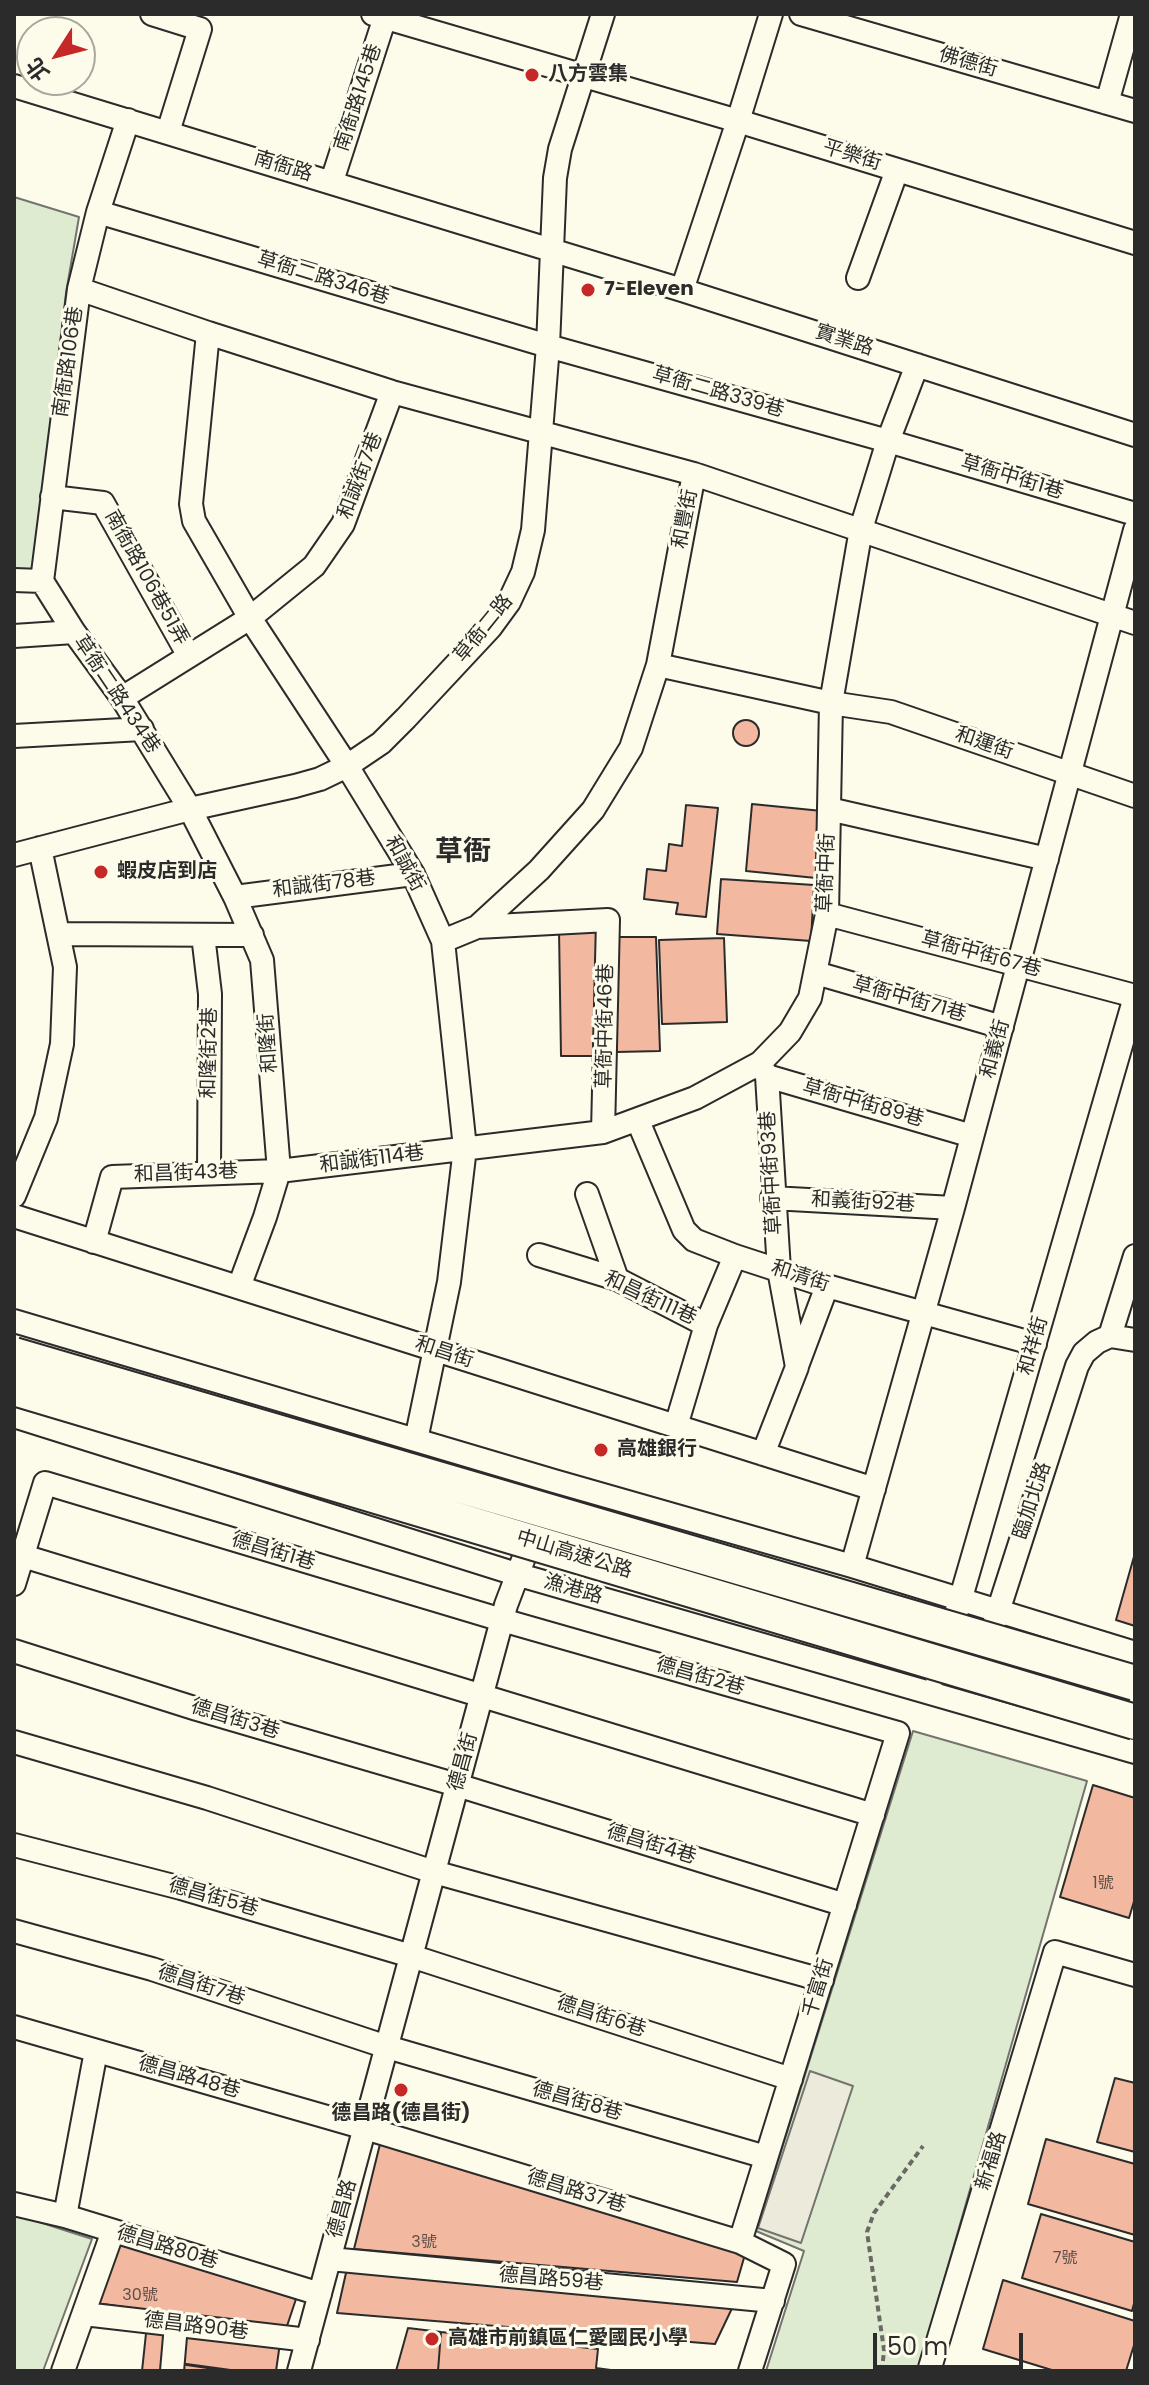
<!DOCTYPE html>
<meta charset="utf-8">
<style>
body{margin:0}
#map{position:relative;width:1149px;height:2385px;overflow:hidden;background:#fdfbea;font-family:Poppins,"Noto Sans TC",sans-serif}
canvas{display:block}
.frame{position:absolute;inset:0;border:16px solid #2b2b2b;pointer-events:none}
.north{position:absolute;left:16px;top:16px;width:80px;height:80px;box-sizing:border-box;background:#fdfbea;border:2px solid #a9a89e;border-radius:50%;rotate:234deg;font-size:22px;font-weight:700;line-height:32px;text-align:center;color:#2b2b2b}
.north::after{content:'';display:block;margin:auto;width:28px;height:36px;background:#c62828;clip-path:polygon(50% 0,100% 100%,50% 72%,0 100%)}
.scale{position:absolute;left:873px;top:2333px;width:150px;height:36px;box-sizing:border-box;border:4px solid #2b2b2b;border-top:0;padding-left:10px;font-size:24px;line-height:28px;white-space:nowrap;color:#2b2b2b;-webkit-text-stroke:6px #fdfbea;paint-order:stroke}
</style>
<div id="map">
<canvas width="1149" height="2385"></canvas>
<div class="frame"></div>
<div class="north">北</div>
<div class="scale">50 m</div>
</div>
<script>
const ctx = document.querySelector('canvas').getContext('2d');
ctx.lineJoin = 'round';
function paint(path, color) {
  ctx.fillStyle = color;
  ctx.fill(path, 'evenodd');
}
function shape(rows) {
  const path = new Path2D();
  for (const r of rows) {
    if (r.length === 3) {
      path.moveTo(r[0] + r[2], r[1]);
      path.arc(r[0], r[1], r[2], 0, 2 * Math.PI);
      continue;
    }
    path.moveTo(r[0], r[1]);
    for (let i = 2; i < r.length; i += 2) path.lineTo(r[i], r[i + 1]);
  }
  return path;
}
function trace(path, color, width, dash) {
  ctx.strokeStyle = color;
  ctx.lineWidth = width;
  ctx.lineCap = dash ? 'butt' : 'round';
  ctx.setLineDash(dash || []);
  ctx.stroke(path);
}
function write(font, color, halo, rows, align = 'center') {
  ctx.font = font + ' Poppins,"Noto Sans TC",sans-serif';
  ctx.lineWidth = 6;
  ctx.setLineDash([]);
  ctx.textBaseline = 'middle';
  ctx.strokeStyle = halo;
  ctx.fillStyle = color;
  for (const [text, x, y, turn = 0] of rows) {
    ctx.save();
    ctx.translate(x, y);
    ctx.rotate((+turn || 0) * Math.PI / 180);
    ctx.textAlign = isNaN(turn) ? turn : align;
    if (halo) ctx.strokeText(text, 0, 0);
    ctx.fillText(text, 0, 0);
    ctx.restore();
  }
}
const green = shape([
 [14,197,79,217,66,293,34,571,14,570,14,197],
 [913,1731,1087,1781,918,2371,766,2371,804,2251,756,2231,913,1731],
 [14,2214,92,2239,43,2371,14,2371,14,2214]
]);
paint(green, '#deebd1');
trace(green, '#74746e', 2);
const parking = shape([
 [810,2071,853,2086,801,2243,758,2228,810,2071]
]);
paint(parking, '#eceadb');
trace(parking, '#74746e', 2);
const building = shape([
 [746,733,13],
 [752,804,822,811,816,878,746,871,752,804],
 [686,805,718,808,706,917,676,914,678,903,644,899,647,869,666,871,669,844,682,846,686,805],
 [721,879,814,885,811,941,717,934,721,879],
 [559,930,600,930,602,1056,561,1056,559,930],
 [614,937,656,937,660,1051,617,1052,614,937],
 [724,938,727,1022,662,1024,659,940,724,938],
 [1135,1553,1135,1626,1116,1620,1135,1553],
 [1093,1785,1135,1798,1135,1898,1129,1918,1060,1897,1093,1785],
 [1115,2078,1135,2083,1135,2152,1097,2142,1115,2078],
 [382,2136,746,2251,737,2282,354,2249,382,2136],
 [1046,2139,1135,2164,1135,2235,1028,2204,1046,2139],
 [1041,2214,1135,2242,1135,2300,1132,2311,1022,2278,1041,2214],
 [115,2238,296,2299,286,2329,95,2303,115,2238],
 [348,2264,735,2302,715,2344,337,2313,348,2264],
 [1003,2280,1135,2321,1135,2342,1126,2371,1055,2371,983,2349,1003,2280],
 [147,2324,173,2327,169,2371,142,2371,147,2324],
 [408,2328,441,2332,438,2371,396,2371,408,2328],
 [184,2329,280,2343,276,2371,238,2371,179,2363,184,2329],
 [441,2332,598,2349,596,2368,618,2371,438,2371,441,2332],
 [180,2364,228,2371,179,2371,180,2364]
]);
paint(building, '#f2b8a0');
trace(building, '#2b2b2b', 2);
const minor = shape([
 [152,14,200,29,168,132],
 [373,14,738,121,771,14],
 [801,14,1135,111],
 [14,86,682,290,1135,435],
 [1107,103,1132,14],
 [332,181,386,14],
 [98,212,548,346,888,441,1135,514],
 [858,278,897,170],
 [79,289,208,333],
 [682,290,738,121,1135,243],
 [52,497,103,503,189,656],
 [14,580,42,581,79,289,98,212,128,120],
 [42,581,74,632,122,698,190,809,235,897,262,960,279,1171,265,1217,239,1287],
 [14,636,74,632],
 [658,665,831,703,891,712,1135,796],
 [122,698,250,618,314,566,343,524,392,392],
 [14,736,142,729],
 [829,809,1047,859],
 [14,855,190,809,295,786,320,779,347,766,381,743,406,718,490,628,509,602,523,572,533,530,548,346,555,178,560,149,603,14],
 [235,897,413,874],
 [827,914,1135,996],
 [477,927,608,920,603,1132],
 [59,934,252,935],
 [203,935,210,994,209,1172],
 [443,941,477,927,539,870,593,810,631,748,658,665,694,474],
 [816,973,1002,1027],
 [760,1064,767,1076,972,1136],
 [638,1121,684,1230,694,1240,735,1256,827,1286,1035,1344],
 [587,1194,617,1279],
 [14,1196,46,1118,62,1044,65,967,40,848],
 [772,1198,953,1208],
 [14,1216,874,1489],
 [94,1242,112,1177,279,1171,603,1132,695,1098,760,1063,790,1032,810,998,827,914,831,703,861,529,888,441,917,365],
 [539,1255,617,1279,706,1325,676,1426],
 [14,1321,554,1481,852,1566,1135,1653],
 [706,1325,735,1256],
 [1110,1336,1135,1256],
 [797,1366,827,1286],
 [14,1416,516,1574,1135,1752],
 [416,1440,449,1282,465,1148,443,941,413,874,347,766,250,618,194,521,191,504,208,333,392,392,694,474,1135,623],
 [763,1454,797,1367,779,1270,767,1076],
 [23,1556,873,1815],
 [852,1566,953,1208,1135,530],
 [14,1584,45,1483,502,1620,898,1733,740,2242],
 [994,1624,1077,1366,1084,1353,1097,1342,1110,1336,1135,1340],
 [14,1651,197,1709,457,1785,845,1905],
 [936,1675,960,1601,1135,997],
 [14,1742,207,1798,434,1872,822,1980],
 [14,1845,181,1888,411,1956,791,2079],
 [14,1931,152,1969,387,2047,766,2157],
 [14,2027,365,2128,740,2242,784,2264,750,2371],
 [14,2204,65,2216,320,2294],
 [65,2216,96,2051],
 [330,2259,773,2301],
 [84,2314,308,2340],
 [63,2371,113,2231],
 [172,2371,176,2325],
 [299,2371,506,1605,534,1531],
 [929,2371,1055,1952,1135,1975]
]);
trace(minor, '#2b2b2b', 26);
trace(shape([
 [882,2371,884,2350,867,2232,874,2213,923,2146]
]), '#6a6964', 4, [6, 4]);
trace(minor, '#fdfbea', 22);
const highwayBridge = shape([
 [14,1355,1135,1683],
 [14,1388,1135,1722]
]);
trace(highwayBridge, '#2b2b2b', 38, []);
trace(highwayBridge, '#fdfbea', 34);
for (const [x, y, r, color] of [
 [532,75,8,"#c62828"],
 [588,290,8,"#c62828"],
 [101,872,8,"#c62828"],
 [601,1450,8,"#c62828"],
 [401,2090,8,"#c62828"],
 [432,2339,8,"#c62828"]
]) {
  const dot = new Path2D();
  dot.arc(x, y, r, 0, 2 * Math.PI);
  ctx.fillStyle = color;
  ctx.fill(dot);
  trace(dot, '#fdfbea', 3);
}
write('16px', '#5d4e48', null, [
 ["1號",1103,1884],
 ["3號",424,2243],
 ["7號",1065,2259],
 ["30號",140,2296]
]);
write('20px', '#2b2b2b', '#fdfbea', [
 ["佛德街",968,63,16],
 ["南衙路145巷",359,98,-72],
 ["平樂街",852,156,17],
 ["南衙路",283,167,17],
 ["草衙二路346巷",323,279,17],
 ["實業路",844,341,18],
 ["南衙路106巷",69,362,-82],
 ["草衙二路339巷",718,393,16],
 ["和誠街7巷",361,476,-69],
 ["草衙中街1巷",1012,478,17],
 ["和豐街",686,519,-79],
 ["南衙路106巷51弄",146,578,61],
 ["草衙二路",484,629,-51],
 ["草衙二路434巷",116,695,56],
 ["和運街",984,744,19],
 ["和誠街",404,864,61],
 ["草衙中街",827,873,-88],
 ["和誠街78巷",324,885,-7],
 ["草衙中街67巷",981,955,15],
 ["草衙中街71巷",909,1000,16],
 ["草衙中街46巷",606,1026,-89],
 ["和隆街",269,1043,-94],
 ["和義街",996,1049,-75],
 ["和隆街2巷",210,1053,-89],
 ["草衙中街89巷",863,1104,16],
 ["和誠街114巷",372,1160,-7],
 ["草衙中街93巷",772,1173,-93],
 ["和昌街43巷",186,1174,-2],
 ["和義街92巷",863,1203,3],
 ["和清街",800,1277,18],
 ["和昌街111巷",650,1299,25],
 ["和祥街",1034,1346,-74],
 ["和昌街",444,1353,18],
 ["臨加北路",1033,1501,-72],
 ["德昌街1巷",273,1552,17],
 ["中山高速公路",574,1555,17],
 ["漁港路",573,1590,16],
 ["德昌街2巷",700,1677,16],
 ["德昌街3巷",235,1720,17],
 ["德昌街",464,1762,-75],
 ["德昌街4巷",651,1845,17],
 ["德昌街5巷",213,1898,16],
 ["德昌街7巷",201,1986,18],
 ["千富街",819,1988,-73],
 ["德昌街6巷",601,2017,18],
 ["德昌路48巷",189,2078,16],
 ["德昌街8巷",577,2102,16],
 ["新福路",992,2161,-73],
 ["德昌路37巷",576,2192,17],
 ["德昌路",343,2209,-75],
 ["德昌路80巷",167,2248,17],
 ["德昌路59巷",551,2280,5],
 ["德昌路90巷",196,2327,7]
]);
write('bold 20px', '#2b2b2b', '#fdfbea', [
 ["八方雲集",548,75],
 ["7-Eleven",604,290],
 ["蝦皮店到店",117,872],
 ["高雄銀行",617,1450],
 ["德昌路(德昌街)",401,2114,"center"],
 ["高雄市前鎮區仁愛國民小學",448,2339]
], 'left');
write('bold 28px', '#2b2b2b', '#fdfbea', [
 ["草衙",463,853]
]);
</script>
